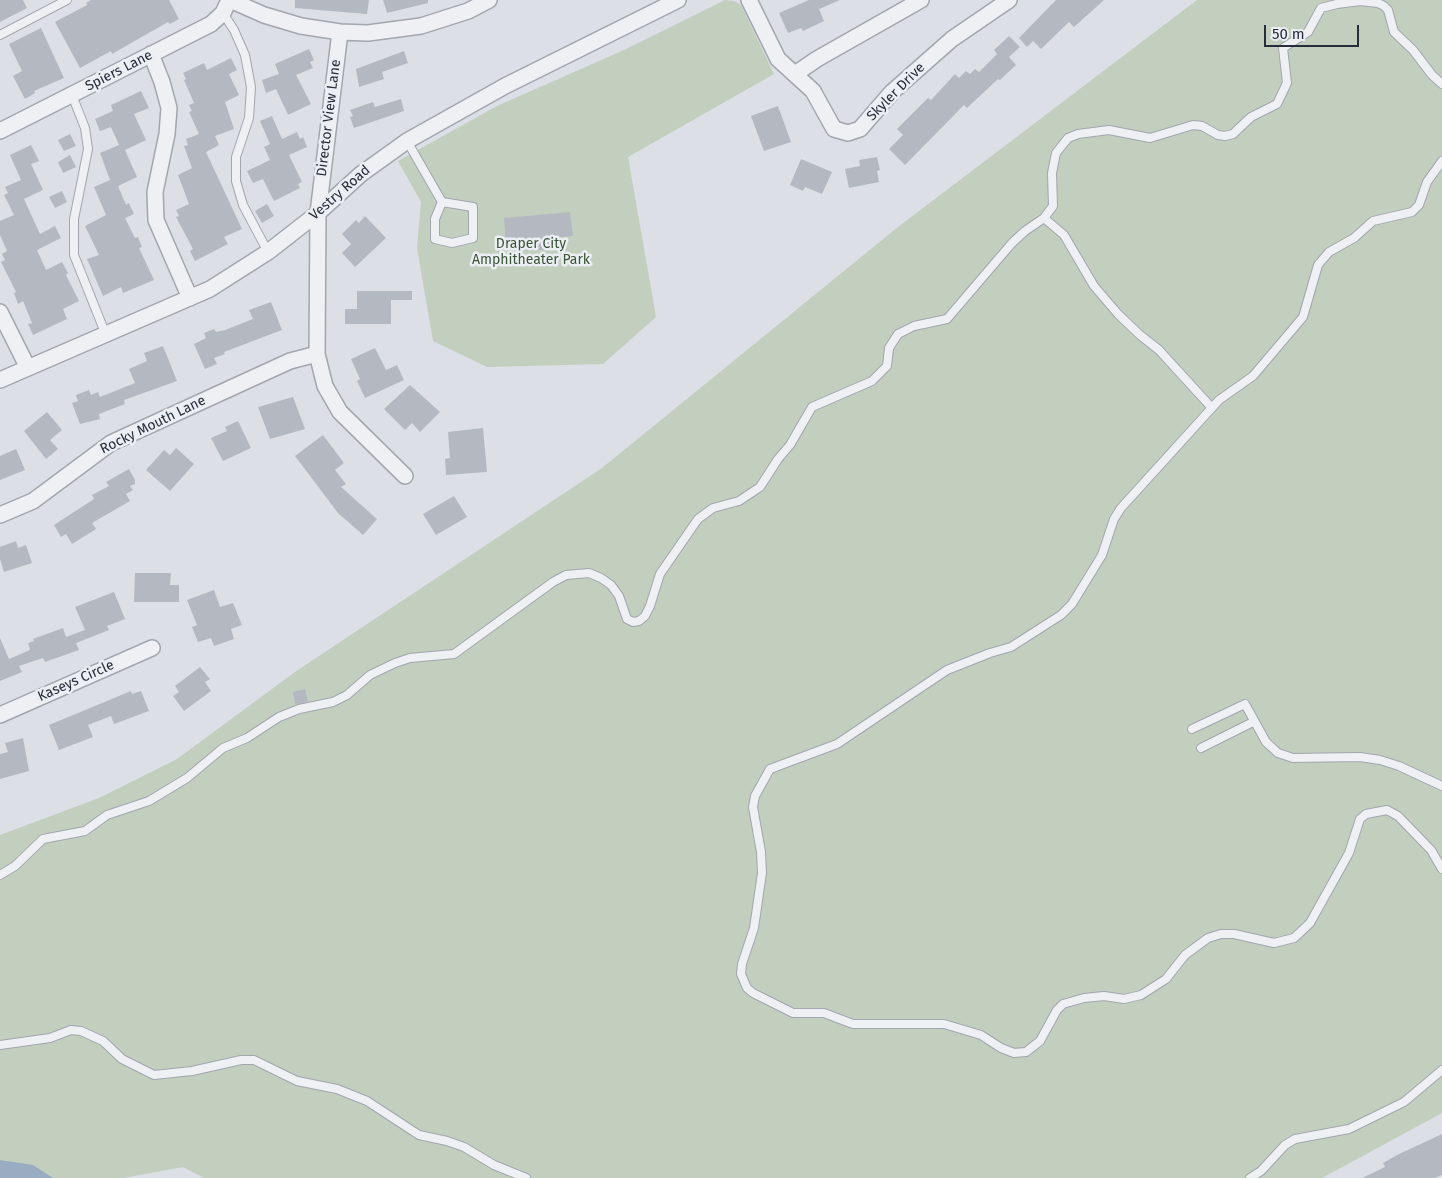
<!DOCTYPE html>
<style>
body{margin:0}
#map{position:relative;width:1442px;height:1178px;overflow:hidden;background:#dcdfe5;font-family:"Fira Sans",sans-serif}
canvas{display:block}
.scale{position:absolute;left:1264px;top:25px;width:95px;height:22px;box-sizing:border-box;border:2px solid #272d3a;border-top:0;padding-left:6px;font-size:15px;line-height:18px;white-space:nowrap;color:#272d3a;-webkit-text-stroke:4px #ebeef3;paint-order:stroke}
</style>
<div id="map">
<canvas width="1442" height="1178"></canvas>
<div class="scale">50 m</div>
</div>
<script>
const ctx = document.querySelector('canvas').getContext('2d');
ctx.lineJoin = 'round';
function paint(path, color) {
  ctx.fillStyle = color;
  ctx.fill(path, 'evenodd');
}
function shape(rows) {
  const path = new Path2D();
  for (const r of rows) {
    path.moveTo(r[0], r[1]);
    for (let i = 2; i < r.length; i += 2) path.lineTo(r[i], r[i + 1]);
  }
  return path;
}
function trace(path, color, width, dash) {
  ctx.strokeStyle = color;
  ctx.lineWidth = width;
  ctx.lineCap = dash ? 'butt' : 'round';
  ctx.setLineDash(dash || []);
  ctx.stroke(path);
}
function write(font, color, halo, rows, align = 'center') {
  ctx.font = font + ' "Fira Sans",sans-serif';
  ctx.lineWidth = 5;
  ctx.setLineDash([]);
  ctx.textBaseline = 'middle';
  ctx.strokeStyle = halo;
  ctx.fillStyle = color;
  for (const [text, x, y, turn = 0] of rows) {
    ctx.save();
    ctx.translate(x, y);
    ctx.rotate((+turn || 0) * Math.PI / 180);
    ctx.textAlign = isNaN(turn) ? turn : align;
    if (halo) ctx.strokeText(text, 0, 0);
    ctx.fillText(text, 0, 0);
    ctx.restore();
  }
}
paint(shape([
 [725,0,734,1,741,5,774,74,628,157,656,317,603,364,487,367,433,341,417,248,421,202,398,161,497,106,624,50],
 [1197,0,1442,0,1442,1113,1322,1178,204,1178,183,1167,123,1178,0,1178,0,835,99,798,177,759,295,672,602,468,898,227]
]), '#c2cebe');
paint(shape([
 [0,1160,33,1165,53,1178,0,1178]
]), '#9aacc2');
paint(shape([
 [0,0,23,0,27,8,0,22],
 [91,0,169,0,179,19,170,24,168,22,112,54,111,51,80,68,55,22,87,5,86,3],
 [295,0,369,0,367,14,295,8],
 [383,0,428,0,428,3,387,13],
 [809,0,840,0,819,9,824,21,803,31,801,28,788,33,779,13],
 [1056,0,1104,0,1074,27,1069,22,1041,49,1033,41,1027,47,1019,38],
 [41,28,64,78,34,91,35,93,25,99,13,76,22,71,9,44],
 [1009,36,1020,47,1009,57,1016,65,1000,80,998,79,967,108,964,105,905,165,889,149,903,135,897,129,928,98,931,100,955,74,959,78,966,71,970,74,975,69,979,72,997,54,994,50],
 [309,49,314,60,310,62,313,68,296,75,311,104,288,115,276,89,266,93,262,80,279,74,275,64],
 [404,51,408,63,382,72,384,79,359,87,356,69],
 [231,58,237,70,229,74,239,95,225,102,234,129,215,136,219,145,206,152,242,229,224,237,228,244,195,261,190,251,193,249,176,217,179,216,176,210,189,204,178,175,192,168,184,146,188,145,186,139,199,134,189,112,192,111,189,105,194,103,184,80,186,79,183,73,204,63,207,70],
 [141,91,149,108,134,114,146,140,125,150,137,177,118,186,126,205,129,203,134,214,125,218,135,238,138,237,142,247,139,248,154,280,123,293,121,287,103,296,87,259,99,255,85,226,106,215,94,187,110,180,100,153,119,145,111,127,100,131,95,119,113,111,111,105],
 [401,99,404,111,354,128,350,117,353,116,350,110,373,102,375,107],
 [778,106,791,142,764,151,751,116],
 [272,116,282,139,297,132,300,139,303,137,307,147,289,155,302,182,298,184,300,188,274,201,263,179,253,183,247,171,270,160,264,147,270,144,260,121],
 [70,134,76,146,64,151,58,140],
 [31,145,39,161,31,164,43,190,24,199,40,234,55,226,61,238,37,250,46,270,62,262,68,273,66,275,79,301,63,309,67,319,33,335,28,324,32,323,23,301,18,304,14,293,16,292,1,262,5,260,2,254,7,251,0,235,0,221,14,215,4,195,8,193,5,187,21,180,10,155],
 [70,155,76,167,63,173,58,162],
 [877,157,880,170,877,171,879,182,849,188,845,169,860,166,859,160],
 [801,159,832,172,822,194,805,187,803,191,790,185],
 [62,191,67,202,55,208,49,197],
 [267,204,274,216,262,223,255,211],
 [570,212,573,236,552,238,553,249,526,251,525,242,506,244,504,218],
 [365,216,386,238,355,267,342,253,351,244,342,234,356,220,359,223],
 [357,291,412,291,412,300,391,300,391,324,345,324,345,309,357,309],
 [271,302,282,330,224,352,225,354,214,358,217,364,205,369,194,344,206,338,204,333,214,329,216,332,225,330,253,319,249,310],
 [163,346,177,381,124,400,125,404,99,414,100,419,80,424,72,403,78,401,76,395,89,390,91,395,98,392,100,397,135,383,129,369,147,361,144,353],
 [375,348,386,370,397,365,404,380,365,398,357,381,360,379,351,359],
 [410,385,440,412,420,432,412,423,405,430,384,409],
 [293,397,305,429,270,439,258,407],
 [47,412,62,430,50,440,58,449,46,459,24,431],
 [238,421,251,448,223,461,211,438,227,431,225,427],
 [483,428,487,472,446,475,445,459,450,458,448,432],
 [323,435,344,463,335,470,346,484,341,487,377,519,363,535,338,513,295,456],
 [176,448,194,464,170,491,146,470,164,450,170,455],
 [16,449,25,470,0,480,0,456],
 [129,469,135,480,135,484,130,486,133,490,126,494,130,501,92,523,96,529,72,544,66,534,61,537,54,525,94,499,92,495,109,486,106,482],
 [454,496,467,517,436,535,423,514],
 [16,541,18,548,26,545,32,563,4,572,0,559,0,547],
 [135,573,171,573,170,585,179,585,179,602,134,602],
 [214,590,220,607,233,603,242,625,231,629,234,639,214,646,211,638,198,642,192,627,197,625,187,600],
 [114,592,125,619,107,626,109,630,76,643,79,650,45,662,43,658,19,666,22,672,0,681,0,638,9,659,30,650,28,643,34,641,33,639,63,628,66,637,85,630,75,607],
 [200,667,210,679,205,682,211,691,184,711,173,696,179,692,175,686],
 [305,689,308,702,295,704,293,692],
 [131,691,132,694,141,691,149,711,114,724,111,716,88,725,93,737,59,750,49,725],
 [23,738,29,771,0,779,0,754,8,752,5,743],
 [1442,1134,1442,1175,1435,1178,1362,1178,1385,1167,1383,1163,1397,1155]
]), '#b4b9c1');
const service = shape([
 [223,13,234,30,245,55,251,87,249,118,236,157,236,181,243,205,268,252],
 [0,35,67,0],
 [72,95,85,128,88,149,74,219,74,255,106,335],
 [407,141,442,202,473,207,473,238,452,243,435,239,435,219,442,202],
 [1442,161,1427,182,1419,205,1412,212,1373,221,1354,238,1329,252,1323,259,1318,265,1303,317,1253,376,1219,400,1121,508,1114,519,1102,555,1072,604,1061,615,1011,647,990,653,947,670,837,744,770,769,755,796,753,807,761,852,762,873,754,928,742,964,741,974,747,988,753,993,793,1013,824,1013,853,1024,944,1024,981,1035,1001,1048,1014,1053,1026,1052,1040,1041,1057,1010,1063,1004,1084,998,1104,996,1124,999,1141,995,1166,979,1185,955,1208,938,1221,934,1234,934,1274,943,1294,938,1310,923,1349,853,1360,819,1366,814,1387,810,1398,816,1431,850,1442,869],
 [1044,218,1064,235,1094,286,1118,314,1140,335,1159,350,1212,408],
 [1192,729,1245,704,1266,742,1278,753,1293,758,1360,757,1380,760,1399,766,1442,786],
 [1201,748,1253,722],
 [0,875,15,866,43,839,85,831,107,815,149,801,187,778,223,748,247,738,279,717,299,709,333,702,347,695,370,675,395,663,410,658,454,654,553,582,566,575,589,573,601,578,611,585,619,596,627,619,633,622,639,621,645,616,650,606,660,574,698,519,713,508,739,501,760,487,778,459,790,445,812,407,872,381,887,366,889,348,898,334,914,326,947,319,1012,243,1025,231,1044,218,1053,206,1052,173,1056,153,1068,138,1078,134,1109,130,1150,138,1193,125,1202,126,1218,135,1225,136,1233,134,1251,117,1277,104,1287,83,1283,48,1308,32,1321,8,1337,4,1360,1,1378,3,1384,6,1388,10,1394,32,1413,50,1432,75,1442,84],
 [0,1045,50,1038,71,1030,81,1031,103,1041,122,1059,154,1075,192,1071,241,1060,254,1060,297,1081,337,1089,367,1101,419,1135,447,1141,464,1147,494,1165,526,1178],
 [1250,1178,1261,1171,1285,1145,1295,1139,1349,1129,1404,1102,1442,1070]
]);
const minor = shape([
 [230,0,264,15,301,26,340,32,368,33,421,26,468,11,489,0],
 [749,0,778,59,813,91,834,129,848,133,860,129,892,92,952,39,1009,0],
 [340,32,318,213,317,354,325,386,340,412,405,476],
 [151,54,162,82,169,108,167,134,155,192,156,220,190,298],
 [795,74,817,59,921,0],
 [0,131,211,24,223,13,229,0],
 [0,312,28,368],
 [0,380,210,289,268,252,318,213,361,174,407,141,505,86,678,0],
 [0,515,33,501,111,443,290,361,317,354],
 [0,715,152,648]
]);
trace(service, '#a2a6ae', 10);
trace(minor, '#a2a6ae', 18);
trace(service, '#eef0f4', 8);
trace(minor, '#eef0f4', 15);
write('14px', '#272d3a', '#ebeef3', [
 ["Spiers Lane",119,71,-27],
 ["Skyler Drive",896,92,-45],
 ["Director View Lane",329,118,-83],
 ["Vestry Road",340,193,-41],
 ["Rocky Mouth Lane",153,425,-26],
 ["Kaseys Circle",76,681,-24]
]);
write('14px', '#3b5436', '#ebeef3', [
 ["Draper City",531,244],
 ["Amphitheater Park",531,260]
]);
</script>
